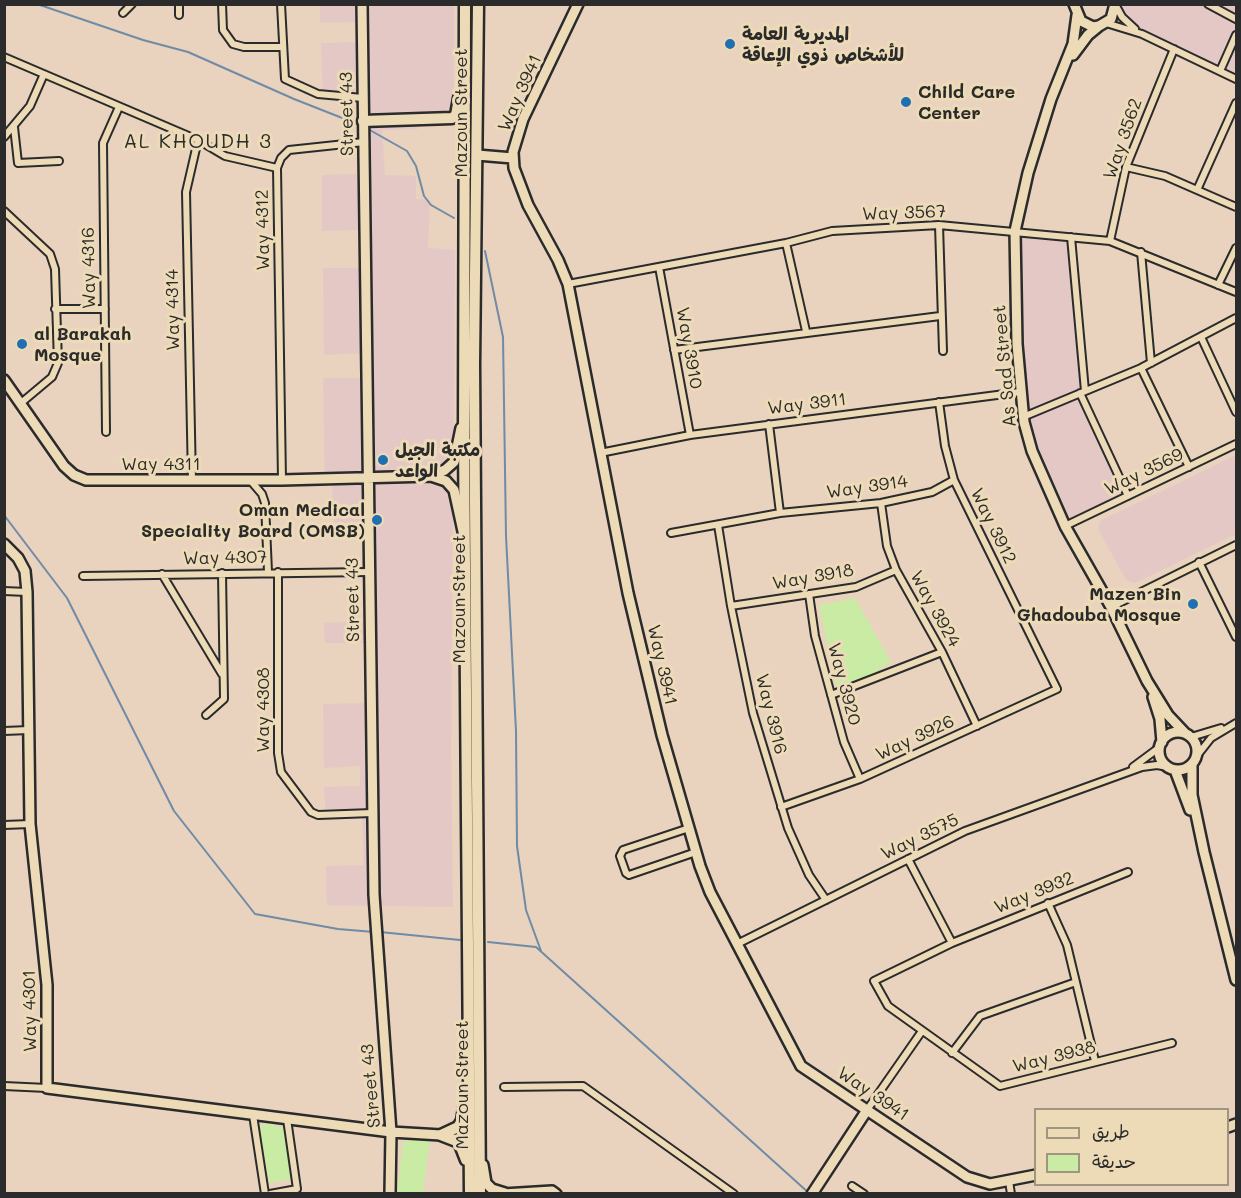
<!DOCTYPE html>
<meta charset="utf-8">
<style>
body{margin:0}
#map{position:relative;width:1241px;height:1198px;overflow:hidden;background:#e9d2be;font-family:Mali,"Playpen Sans Arabic",sans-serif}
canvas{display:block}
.frame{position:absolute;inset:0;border:6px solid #2b2b2b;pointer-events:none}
.legend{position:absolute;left:1034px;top:1108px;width:195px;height:78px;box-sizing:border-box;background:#eddbb8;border:2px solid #9f9580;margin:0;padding:8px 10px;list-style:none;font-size:18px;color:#2b2b2b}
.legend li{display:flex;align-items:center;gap:12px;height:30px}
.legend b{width:30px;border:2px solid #9f9580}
</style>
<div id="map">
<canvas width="1241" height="1198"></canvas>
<div class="frame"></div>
<ul class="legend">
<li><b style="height:8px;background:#eddbb8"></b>طريق</li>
<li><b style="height:16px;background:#caeba3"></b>حديقة</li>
</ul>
</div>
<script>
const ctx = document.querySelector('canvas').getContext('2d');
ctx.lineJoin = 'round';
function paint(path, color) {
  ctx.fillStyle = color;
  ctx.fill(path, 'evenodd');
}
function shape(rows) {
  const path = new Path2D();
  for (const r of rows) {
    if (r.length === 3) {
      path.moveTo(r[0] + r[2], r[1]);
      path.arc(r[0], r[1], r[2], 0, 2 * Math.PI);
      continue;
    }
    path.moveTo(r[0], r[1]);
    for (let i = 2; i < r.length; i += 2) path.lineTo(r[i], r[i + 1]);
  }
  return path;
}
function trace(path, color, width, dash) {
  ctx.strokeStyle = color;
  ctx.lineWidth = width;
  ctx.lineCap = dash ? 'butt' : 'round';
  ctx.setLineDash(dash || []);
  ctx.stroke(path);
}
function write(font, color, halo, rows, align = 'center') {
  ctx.font = font + ' Mali,"Playpen Sans Arabic",sans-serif';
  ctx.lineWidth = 6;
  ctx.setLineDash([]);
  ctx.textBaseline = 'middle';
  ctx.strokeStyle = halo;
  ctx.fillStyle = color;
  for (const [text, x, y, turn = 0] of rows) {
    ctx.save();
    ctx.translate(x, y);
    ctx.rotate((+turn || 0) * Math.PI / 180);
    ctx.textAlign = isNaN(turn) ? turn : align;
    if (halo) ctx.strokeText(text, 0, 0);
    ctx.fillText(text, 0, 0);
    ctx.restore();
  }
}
paint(shape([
 [320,5,454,5,454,105,450,120,417,123,418,129,382,130,385,175,416,176,416,199,430,200,428,248,455,250,451,752,453,907,327,905,326,866,364,865,362,814,326,815,324,787,360,786,360,766,324,768,323,704,370,703,370,643,325,643,324,623,369,622,367,523,334,523,332,482,325,483,324,439,323,378,365,378,365,353,324,355,323,268,364,268,364,230,322,231,322,175,364,174,363,98,323,99,321,43,363,42,362,22,320,23],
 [1115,5,1236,5,1236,79,1146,36,1129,25],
 [1015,231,1071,237,1085,391,1080,393,1128,496,1065,526,1024,422],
 [1236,455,1236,534,1135,583,1126,580,1098,529,1100,521]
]), '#e4c8c6');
paint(shape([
 [855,598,891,662,865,679,836,686,819,605],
 [267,1123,286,1129,294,1179,269,1183,259,1126],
 [417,1138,430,1138,423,1193,397,1194,403,1143]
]), '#caeba3');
trace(shape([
 [37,4,143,40,188,52,294,99,360,125],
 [368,129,407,151,416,166,424,196,431,205,454,218],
 [485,251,503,337,506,536,516,731,517,846,526,910,541,951],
 [4,515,67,598,174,811,255,914,338,929,374,932],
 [380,932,460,940],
 [488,942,536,947,810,1194]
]), '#6f8ba6', 2);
const street = shape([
 [179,4,179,15],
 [222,4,223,30,233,44,244,47,283,47],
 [281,4,285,79,318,94,363,98],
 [1208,4,1236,19],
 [1116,6,1122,17,1135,29],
 [123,13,132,4],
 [1106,23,1142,34,1236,79],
 [4,57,198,140,225,156,277,168],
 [1220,71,1236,35],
 [14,127,18,163,59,161],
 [4,137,30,106,44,74],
 [1126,167,1165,176,1236,207],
 [1197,190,1236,103],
 [4,211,50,254,55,269,58,363,52,377,21,403],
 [939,225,943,351],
 [1071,237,1085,391],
 [1110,241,1126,167,1174,49],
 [786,243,806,331],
 [1141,252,1151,363],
 [659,267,690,435],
 [568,284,786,243,832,231,939,225,1110,241,1236,292],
 [1218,285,1236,248],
 [55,309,105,309],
 [1201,337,1236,412],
 [674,350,940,316],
 [1141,368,1189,467],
 [1080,393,1128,496],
 [1023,417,1141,368,1236,318],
 [769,424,780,513],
 [106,432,103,143,119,107],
 [600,453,690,435,1020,392],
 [192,480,186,192,198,140],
 [250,480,262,494,265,503,268,572],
 [282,480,277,168,281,158,289,150,364,142],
 [881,503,887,546,896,570,942,652,977,726],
 [718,525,731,606,753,713,788,828,809,875,826,900],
 [1065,526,1236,444],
 [671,533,780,513,881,503,932,492,954,480],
 [1199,562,1236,637],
 [278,572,278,753,281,772,311,812,318,815,372,813],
 [162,574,222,674],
 [83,576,369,572],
 [4,591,27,592],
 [809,594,815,636,844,742,860,779],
 [731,606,856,587,896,570],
 [1111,607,1236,545],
 [831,695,942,652],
 [206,715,224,699,222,573],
 [4,731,29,730],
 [1191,737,1221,728],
 [1196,757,1211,738,1236,723],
 [1133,767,1160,747],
 [781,807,860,779,1057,689,954,480,945,446,939,402],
 [4,825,30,824],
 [689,828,623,850,620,856,626,873,629,875,696,852],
 [908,859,952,943],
 [1128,872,952,943,874,981,888,1006,1000,1086,1172,1043],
 [1048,903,1067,945,1095,1061],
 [737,944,965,831,1142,767,1157,765,1168,767],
 [952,1053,980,1016,1076,982],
 [4,1086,47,1088],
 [504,1087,583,1086,734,1194],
 [867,1110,922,1031],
 [253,1115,265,1194],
 [1009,1181,1011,1194],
 [852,1186,864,1194],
 [270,1194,297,1189,287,1119]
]);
const secondary = shape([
 [362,4,374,895,391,1132,390,1194],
 [578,4,523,119,513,152,514,168,528,205,558,260,568,284,628,593,662,735,700,866,710,892,801,1066,967,1177,990,1184,1036,1175],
 [1074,4,1081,21,1093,27,1099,26,1111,19,1115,4],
 [1077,15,1073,44,1051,99,1028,173,1015,231,1017,344,1024,422,1032,451,1065,526,1111,607,1147,681,1168,715,1185,733],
 [1073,55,1088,35,1099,26],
 [477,155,513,158],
 [4,380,64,466,74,475,86,480,282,480,431,476,445,470,454,462,461,428],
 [431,476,446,481,454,490,464,536],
 [4,544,18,558,25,571,27,592,30,824,47,985,47,1088,391,1132,441,1135],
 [1153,697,1160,719,1162,742],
 [1178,751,19],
 [1192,765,1192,795,1204,852,1236,980],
 [1175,770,1190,810],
 [1228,1127,1236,1124],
 [483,1165,486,1183,492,1189,505,1193],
 [503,1194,552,1191,556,1194],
 [812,1194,867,1110]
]);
const primary = shape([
 [465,4,464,440,470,1194],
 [478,4,474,364,480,1194],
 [363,121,452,118,456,115,459,98],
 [441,1135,458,1127,462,1121,464,1108],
 [441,1135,459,1142,466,1160]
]);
trace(street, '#2b2b2b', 10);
trace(secondary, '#2b2b2b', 14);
trace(primary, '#2b2b2b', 15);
trace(street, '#eddbb8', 6);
trace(secondary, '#eddbb8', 9);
trace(primary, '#eddbb8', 10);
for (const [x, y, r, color] of [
 [730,44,6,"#1f6fb2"],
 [906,102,6,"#1f6fb2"],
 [22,344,6,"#1f6fb2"],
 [383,460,6,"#1f6fb2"],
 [377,520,6,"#1f6fb2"],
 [1193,604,6,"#1f6fb2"]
]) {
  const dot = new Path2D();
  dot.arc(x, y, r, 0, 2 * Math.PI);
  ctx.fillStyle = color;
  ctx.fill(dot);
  trace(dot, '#eddbb8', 2);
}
write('bold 18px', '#2b2b2b', '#eddbb8', [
 ["المديرية العامة",742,34],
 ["للأشخاص ذوي الإعاقة",742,55],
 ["Child Care",918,92],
 ["Center",918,113],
 ["al Barakah",34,334],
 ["Mosque",34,355],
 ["مكتبة الجيل",395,450],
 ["الواعد",395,471],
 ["Oman Medical",365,510,"right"],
 ["Speciality Board (OMSB)",365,531,"right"],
 ["Mazen Bin",1181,594,"right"],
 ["Ghadouba Mosque",1181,615,"right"]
], 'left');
write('18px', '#2b2b2b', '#eddbb8', [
 ["Way 3941",520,93,-66],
 ["Mazoun Street",461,113,-90],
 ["Street 43",347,114,-91],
 ["Way 3562",1123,139,-71],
 ["Way 3567",904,213,-2],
 ["Way 4312",263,230,-91],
 ["Way 4316",89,268,-91],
 ["Way 4314",173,310,-91],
 ["Way 3910",689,348,80],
 ["As Sad Street",1005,366,-95],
 ["Way 3911",807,404,-7],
 ["Way 4311",161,464],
 ["Way 3569",1144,472,-26],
 ["Way 3914",867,487,-8],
 ["Way 3912",993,526,64],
 ["Way 4307",225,558,-1],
 ["Way 3918",813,577,-10],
 ["Mazoun Street",459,599,-90],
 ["Street 43",353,600,-91],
 ["Way 3924",935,609,61],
 ["Way 3941",662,665,77],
 ["Way 3920",844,684,75],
 ["Way 4308",263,710,-90],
 ["Way 3916",771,714,76],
 ["Way 3926",915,738,-25],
 ["Way 3575",920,837,-26],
 ["Way 3932",1034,893,-22],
 ["Way 4301",30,1011,-91],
 ["Way 3938",1054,1057,-14],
 ["Mazoun Street",462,1085,-90],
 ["Street 43",371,1086,-95],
 ["Way 3941",873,1094,34]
]);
ctx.letterSpacing = '1.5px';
write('20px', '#2b2b2b', '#eddbb8', [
 ["AL KHOUDH 3",198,142]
]);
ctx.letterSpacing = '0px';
</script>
